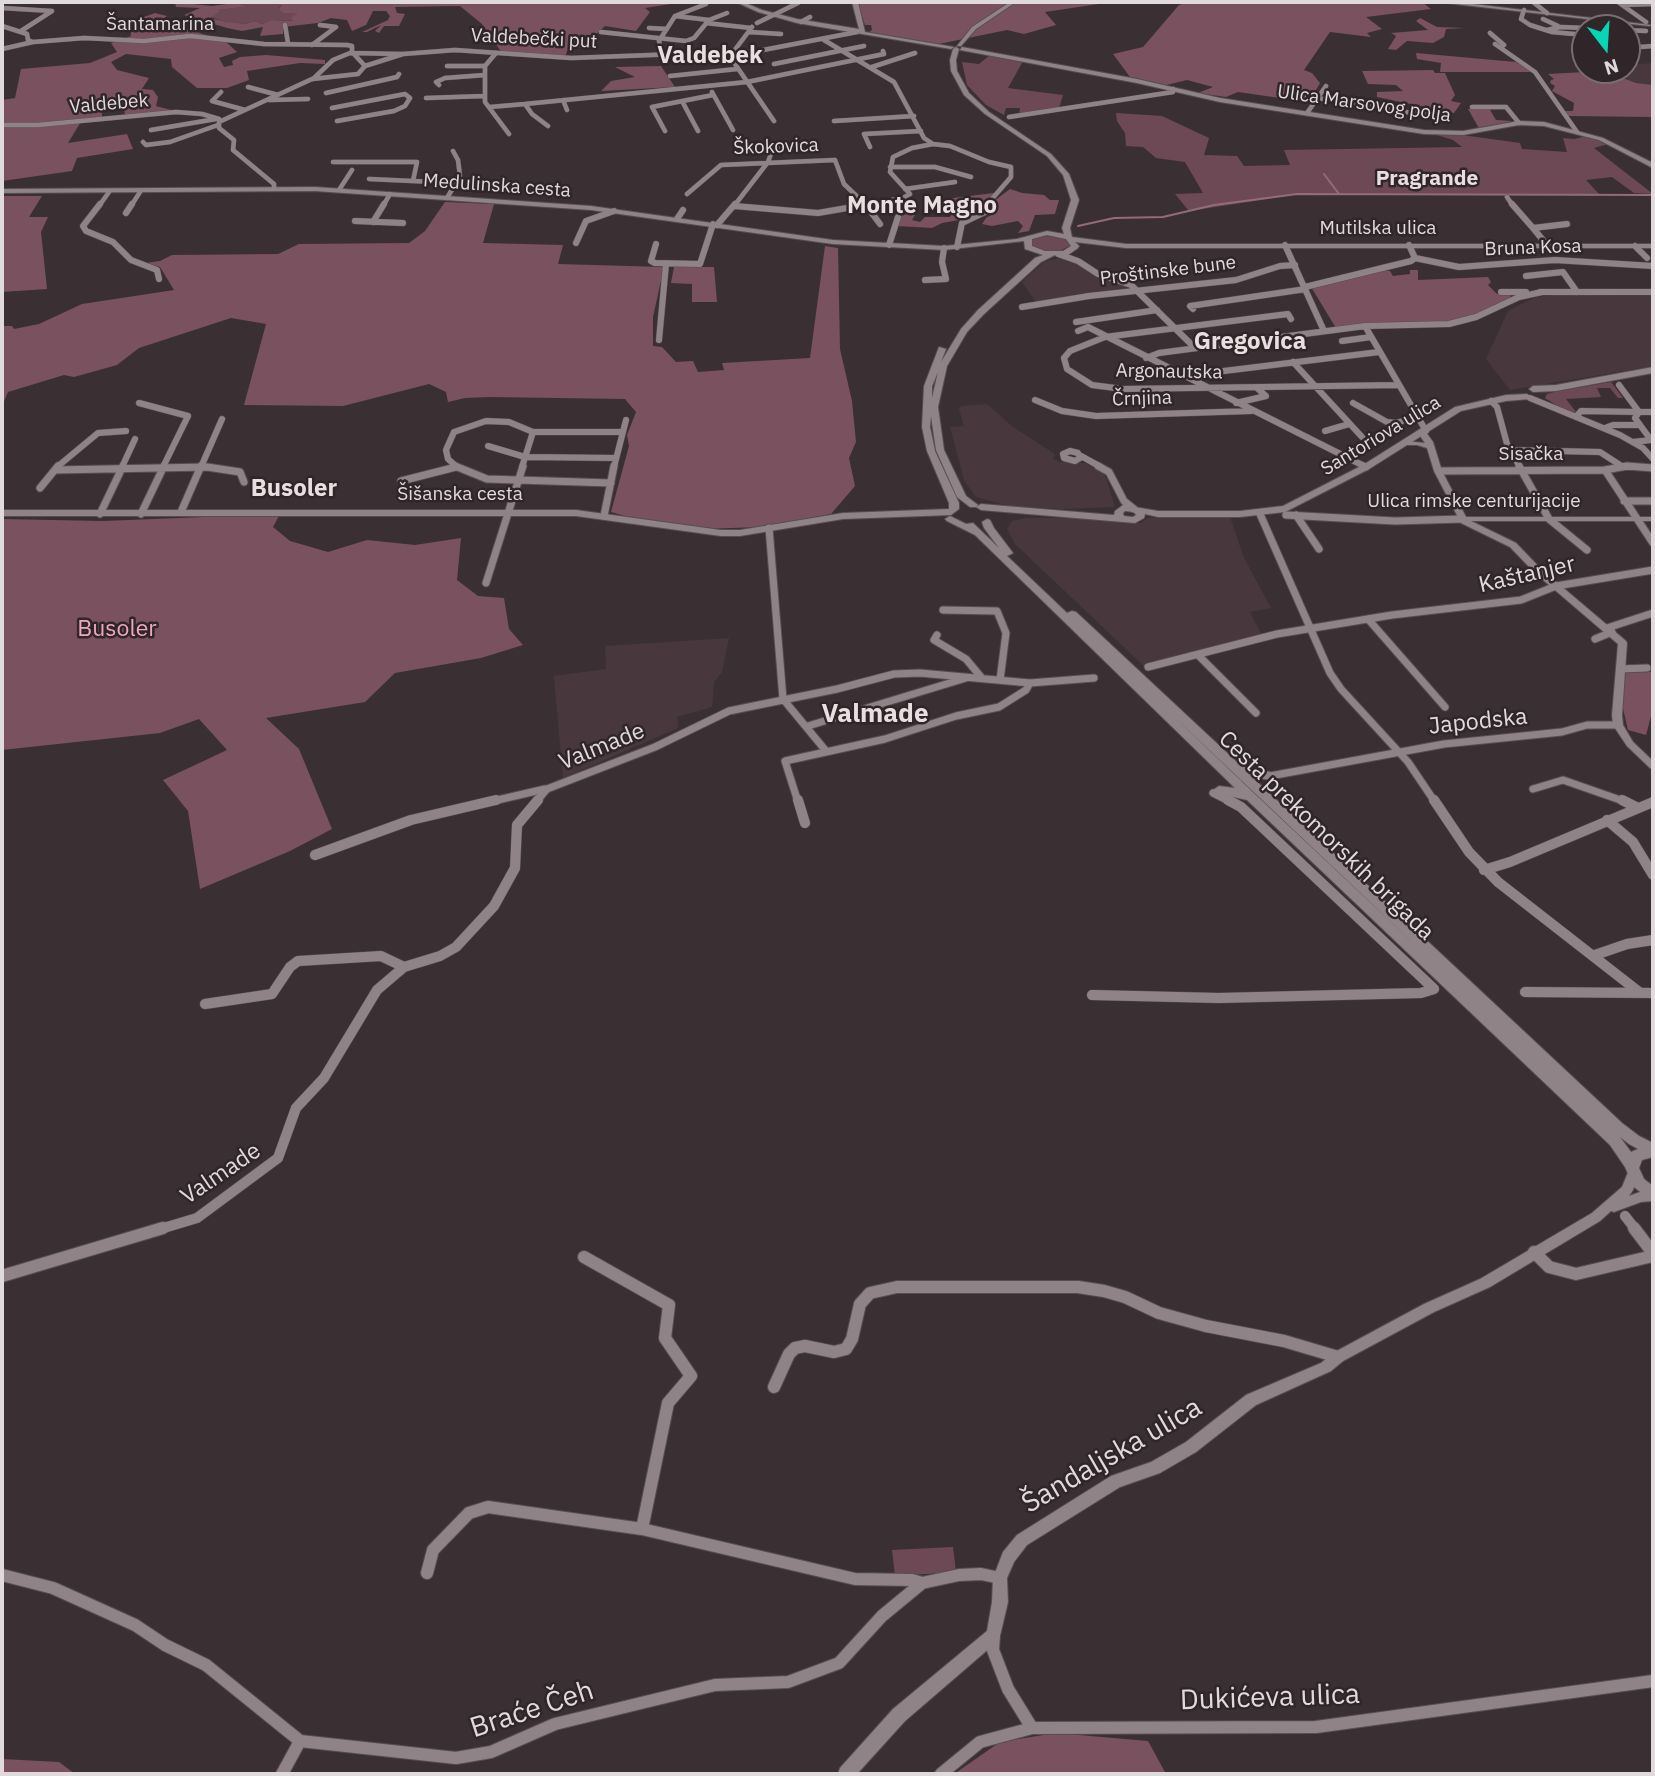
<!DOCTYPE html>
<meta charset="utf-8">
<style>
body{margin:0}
#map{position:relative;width:1655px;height:1776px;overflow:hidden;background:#3a3033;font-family:"IBM Plex Sans",sans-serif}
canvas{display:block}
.frame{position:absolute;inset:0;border:4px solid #e1dadc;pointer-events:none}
.north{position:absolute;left:1571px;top:14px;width:70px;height:70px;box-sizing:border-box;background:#302629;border:2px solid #776e71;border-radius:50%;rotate:163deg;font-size:19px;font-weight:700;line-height:28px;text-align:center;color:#e1dadc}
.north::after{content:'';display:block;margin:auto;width:24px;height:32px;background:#08d5b5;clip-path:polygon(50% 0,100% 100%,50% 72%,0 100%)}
</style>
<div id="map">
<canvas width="1655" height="1776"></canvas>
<div class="frame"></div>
<div class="north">N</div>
</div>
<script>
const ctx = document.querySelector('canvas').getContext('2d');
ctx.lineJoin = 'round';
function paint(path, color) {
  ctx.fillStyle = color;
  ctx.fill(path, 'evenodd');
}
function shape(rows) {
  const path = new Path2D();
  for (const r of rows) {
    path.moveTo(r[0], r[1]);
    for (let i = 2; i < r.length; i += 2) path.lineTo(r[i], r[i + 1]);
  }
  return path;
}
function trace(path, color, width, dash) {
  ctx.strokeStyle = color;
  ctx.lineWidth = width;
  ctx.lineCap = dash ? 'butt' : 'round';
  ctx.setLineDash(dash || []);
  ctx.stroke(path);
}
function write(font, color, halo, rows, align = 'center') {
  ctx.font = font + ' "IBM Plex Sans",sans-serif';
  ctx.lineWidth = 5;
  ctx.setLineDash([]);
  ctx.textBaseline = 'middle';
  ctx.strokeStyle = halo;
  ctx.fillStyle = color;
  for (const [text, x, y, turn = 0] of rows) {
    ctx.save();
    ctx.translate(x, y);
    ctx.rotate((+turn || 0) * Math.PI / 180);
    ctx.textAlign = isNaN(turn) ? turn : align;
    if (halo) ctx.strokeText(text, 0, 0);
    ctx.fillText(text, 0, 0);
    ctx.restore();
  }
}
paint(shape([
 [1653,63,1653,87,1611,77,1597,70,1627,70,1627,65],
 [1059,258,1068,259,1135,290,1110,293,1108,291,1036,302,1022,282,1044,262],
 [1559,295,1653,296,1653,366,1510,390,1486,359,1508,311,1536,297],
 [987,404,1013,427,1055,454,1053,459,1060,462,1077,461,1097,467,1105,475,1115,507,1062,509,1009,506,976,497,964,480,950,427,964,426,959,409,961,406],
 [1230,517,1244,558,1271,608,1250,612,1263,637,1145,667,1015,544,1007,529,1012,521,1026,518,1111,518,1125,523,1141,523,1148,518],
 [729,638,722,672,714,682,712,707,677,717,678,728,563,778,554,676,606,669,605,646]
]), '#48383d');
paint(shape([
 [241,2,288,2,279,3,282,5,279,8,299,13,295,21,271,20,262,24,254,21,245,24,223,21,210,17,220,12,217,10,251,6,241,6],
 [990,55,1023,61,1008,88,1063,95,1059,108,1019,115,1020,108,1006,108,1004,115,986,105,967,85,962,62,979,64],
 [1116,113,1162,116,1209,138,1204,155,1237,156,1244,166,1290,165,1284,150,1462,147,1453,140,1437,135,1462,135,1520,143,1522,149,1567,152,1563,138,1574,139,1587,136,1608,144,1594,148,1653,194,1634,193,1612,177,1586,180,1600,195,1294,195,1189,211,1175,194,1203,193,1185,162,1156,158,1143,147,1126,146,1125,133,1117,121],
 [1047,235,1067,239,1071,245,1058,252,1043,251,1031,245,1032,239],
 [1611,382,1623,398,1618,398,1610,388,1597,388,1601,397,1566,399,1576,412,1573,416,1545,398,1547,394,1554,392],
 [953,1547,956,1572,895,1576,892,1550]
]), '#6d4956');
paint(shape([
 [175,2,212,6,241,2,241,6,252,6,218,10,220,12,210,18,223,21,245,24,254,21,262,24,271,20,294,21,291,18,298,13,284,13,279,9,282,5,277,3,288,2,684,2,645,8,650,12,636,31,605,26,593,37,598,40,595,44,567,51,565,57,502,53,482,24,460,6,395,7,397,13,405,14,399,26,384,26,379,33,375,31,381,25,367,32,362,32,388,20,390,16,386,11,373,11,366,25,352,31,347,20,331,18,318,23,283,27,283,34,260,36,263,27,242,31,227,28,184,15,200,8,176,7],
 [857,2,1112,2,1045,12,1056,25,1024,34,1007,30,939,44,868,33,872,30,871,25,865,25],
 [1189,2,1422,2,1431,9,1366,17,1382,29,1367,33,1371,37,1330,32,1304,70,1312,73,1320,83,1316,90,1298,91,1280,98,1238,92,1226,97,1198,93,1213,87,1187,80,1166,85,1130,77,1113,54,1143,47,1179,5],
 [155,13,167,16,162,20,151,20,156,24,168,23,225,41,237,52,219,58,224,67,233,65,232,61,240,57,266,55,325,60,325,64,300,63,247,71,249,80,227,88,197,88,172,67,171,59,126,54,111,62,117,70,149,78,142,89,153,90,158,97,156,106,175,111,125,116,124,108,102,111,102,119,82,120,68,143,127,134,133,149,77,158,72,171,2,181,2,100,15,98,21,69,90,63,117,52,111,43,131,36,130,22],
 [1420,18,1437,27,1465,28,1446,29,1444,37,1433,43,1407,41,1396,50,1388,49,1396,36,1391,33,1428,30,1416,21],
 [1416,53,1516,62,1532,72,1440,72,1441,63,1417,59],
 [661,66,675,87,601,91,611,81,635,77,615,67],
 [1433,70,1435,73,1445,73,1455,95,1451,101,1461,103,1454,113,1377,97,1377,92,1403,91,1396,85,1368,84,1362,71],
 [1603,71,1636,83,1653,85,1653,117,1568,116,1565,111,1573,111,1574,103,1552,91,1555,86,1550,83,1551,80,1554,79,1548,74],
 [1489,108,1496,120,1512,121,1480,130,1468,109],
 [1010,189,1022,193,1044,195,1050,200,1059,200,1055,214,1035,215,1029,231,1018,233,1023,226,1018,221,992,226,982,224,986,218,997,211,994,201],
 [994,193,985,211,970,218,942,223,932,228,897,226,903,212,911,212,915,215,912,220,920,222,925,217,950,217,953,212,936,205,953,198],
 [2,196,42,196,29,217,48,217,41,232,47,289,2,292],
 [445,202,494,204,483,243,563,245,558,264,664,267,653,317,653,346,662,347,676,362,693,361,698,372,724,370,722,363,810,358,825,246,838,248,840,349,852,401,856,442,849,458,855,486,831,514,761,527,702,529,625,516,611,512,629,446,627,435,636,412,625,399,490,397,465,398,448,402,446,392,429,384,343,406,244,405,266,324,231,318,139,348,117,365,74,377,64,375,8,392,2,406,2,326,12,326,14,329,39,324,82,304,174,290,160,267,146,263,160,261,172,255,278,254,299,244,409,243,425,231],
 [674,267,714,267,717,302,692,302,692,284,671,283],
 [1383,270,1390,271,1393,276,1410,274,1410,270,1418,270,1418,280,1488,277,1491,282,1488,285,1497,294,1511,294,1510,300,1464,321,1336,328,1311,287],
 [280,514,273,527,290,541,328,552,367,540,415,545,461,538,457,580,478,596,504,598,509,629,523,645,481,658,395,673,365,702,266,718,299,749,332,829,290,851,200,889,188,811,163,780,227,750,199,719,160,733,2,750,2,519,103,521],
 [1649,670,1653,675,1653,709,1646,735,1628,730,1621,700,1626,672],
 [1056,1733,1148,1741,1166,1774,954,1774,1000,1742],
 [2,1759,59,1762,75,1774,2,1774]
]), '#7a515f');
trace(shape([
 [1324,174,1339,194],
 [1078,226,1114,218,1163,217,1214,205,1297,194,1653,195]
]), '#956a79', 2);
const minorFar4 = shape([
 [1533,2,1547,13],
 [1618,2,1646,22],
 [1622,5,1653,4],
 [2,8,52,11,21,31],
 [1524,10,1521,19,1530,25,1552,32,1585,35],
 [675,16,709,20],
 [1543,19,1558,26],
 [801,22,810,17],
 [706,23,751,28],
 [757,23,798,3],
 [285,25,288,43],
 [2,26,27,34,28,40,33,42,84,38,144,41,190,36,264,44,347,45,352,46,352,52,365,66],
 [752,27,734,51,735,64,774,121],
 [649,28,667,29],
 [1547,30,1560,27,1585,28],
 [1627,30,1646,31],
 [601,32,686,41,694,38,709,20,727,13],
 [749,32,781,34],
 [1490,33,1504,45],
 [824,40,894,82,924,138,933,144],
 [1495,44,1535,72,1577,132],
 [312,45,336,27,320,25],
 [1627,48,1653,46],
 [2,49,33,42],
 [688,52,694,62],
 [496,53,485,66,485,102,509,134],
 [662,54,659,41,675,16,706,4],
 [774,64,864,46],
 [447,66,485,66],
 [872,67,915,53],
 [670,76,737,69],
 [313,79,333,60,350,53,402,54],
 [439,85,436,82,445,78,485,75],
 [248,87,278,95],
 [221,92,212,101,245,110],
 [712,92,733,130],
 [326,93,397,77,399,74],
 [1298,95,1404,112,1438,114],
 [426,98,485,96],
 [269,100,308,99],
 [563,100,567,110],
 [682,101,698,131],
 [525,104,747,82,884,54,883,51],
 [490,107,525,104,532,114,548,126],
 [1472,107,1506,107,1519,123],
 [332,108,405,94,410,98,405,106,394,111,337,121],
 [1307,113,1326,86],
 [1009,117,1173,92,1173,89],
 [834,121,914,116],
 [2,125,38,125,176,112,202,114,219,119],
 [151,130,216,119],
 [665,131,652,107,713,95],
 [143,142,146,145,170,142,218,125],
 [870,147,864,134,921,131],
 [333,162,417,162,413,181],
 [890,167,935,167,971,177],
 [369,179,456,183],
 [274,188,274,184,233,150,234,140,219,128,219,122,312,79,358,74,365,66,403,54,455,50,571,58,758,51,857,32],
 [905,189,955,182],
 [339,190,352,170],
 [687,194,721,165,835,160,844,184,867,206],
 [1507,197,1513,206],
 [447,198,460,176,458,160,453,151],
 [99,206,109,192],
 [131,206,140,192],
 [383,206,390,194],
 [734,206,768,162,773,148,800,147],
 [860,206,903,198,910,194,890,172,893,157,912,148,933,144,950,146,989,162,1011,167,1011,177,991,200,990,206]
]);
const minorFar3 = shape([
 [100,204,83,226,86,231,113,242,131,260,157,270,159,279],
 [865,204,880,224],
 [1512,204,1533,228],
 [734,206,818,213,870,204],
 [126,213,132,204],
 [677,219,683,210],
 [355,221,403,223],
 [373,222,384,204],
 [717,225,735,204],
 [576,243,586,221,614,211],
 [656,244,651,261,655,263,700,264,713,224],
 [889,245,898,217],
 [1285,245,1324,331],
 [1547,245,1533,228,1567,224],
 [1635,246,1647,258],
 [957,247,962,223,989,210,990,204],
 [1058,254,1078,261,1098,274,1131,285,1195,348],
 [1415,258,1459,267,1555,260,1653,266],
 [1526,276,1563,272,1577,292],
 [925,280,946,279,942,262,944,248],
 [1305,287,1411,261,1415,258,1409,245],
 [1501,292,1526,292],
 [1540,292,1653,292],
 [1022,307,1089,296,1236,280,1280,266,1295,265],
 [1193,309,1190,306,1306,289],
 [1291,319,1288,314,1105,337,1070,351,1064,358,1067,369,1092,385,1123,389,1399,385],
 [1076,322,1157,310],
 [1365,326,1426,431],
 [1078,331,1088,327,1366,467],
 [659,340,666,264],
 [1342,341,1371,337],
 [1146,358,1159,353,1365,326,1449,324,1476,317,1519,297,1542,292],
 [1293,362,1362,437],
 [1183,376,1379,352],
 [1619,385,1639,412,1653,412],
 [1530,398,1620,435,1643,448,1653,459],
 [1035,400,1062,411,1096,416,1251,411],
 [1491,401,1497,407,1507,444,1520,467],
 [139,403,188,416,163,467],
 [1236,403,1266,396,1257,388],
 [1353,403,1387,422,1396,423,1416,417],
 [1576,417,1581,411,1639,412,1635,418,1640,425],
 [1605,428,1613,425,1640,425,1651,440,1633,442],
 [1325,431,1349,424],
 [488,446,525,457,616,458],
 [1510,450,1600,452,1623,467],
 [1070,451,1078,453,1080,458,1075,461,1064,458,1063,454,1070,451],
 [1081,456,1101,467],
 [57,467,98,433,126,431],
 [122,467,135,439],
 [187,467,210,467],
 [201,467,222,419],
 [457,467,448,459,446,450,454,432,486,421,509,422,533,432,621,432],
 [522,467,533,432],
 [614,467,626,420],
 [1619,467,1645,467]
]);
const minorFar2 = shape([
 [455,466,487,479,611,483],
 [1098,466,1109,472,1124,501,1134,509],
 [1363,466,1366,467],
 [1519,466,1549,519,1587,550],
 [55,470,207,467,240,472,244,482],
 [1605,470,1653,543],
 [1438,471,1605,470,1627,466,1653,468],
 [401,481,456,467],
 [40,488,58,466],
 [1624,501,1653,501],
 [181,512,201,466],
 [100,514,123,466],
 [141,514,164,466],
 [1260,514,1330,673,1341,689,1408,762,1435,802],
 [1286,515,1395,521,1463,519],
 [1296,515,1319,549],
 [604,516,614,466],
 [769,528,783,699],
 [486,583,523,466],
 [943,610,997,611,1006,633,1000,680],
 [1368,619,1445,707],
 [1607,628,1653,613],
 [937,635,934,640,966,659,981,677],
 [1595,639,1612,632],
 [1198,655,1256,713],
 [1148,667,1277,634,1392,615,1521,600,1556,586,1653,570],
 [1621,669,1647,668],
 [783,699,826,751],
 [808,726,966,678],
 [1270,776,1444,744,1562,732,1587,725,1618,725],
 [1533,789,1563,780,1626,802],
 [1213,793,1231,802],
 [489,802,545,789],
 [536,802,547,789,655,747,729,711,837,689,894,674,920,673,1030,683,1094,678],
 [798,802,785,761,885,739,956,716,999,707,1026,690,1030,683]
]);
const minorFar1 = shape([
 [798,800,805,823],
 [1434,800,1469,852,1498,882,1639,992],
 [1622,800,1636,807],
 [1607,820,1633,842,1653,875],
 [315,855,411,820,496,800],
 [1484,870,1510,862,1653,802],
 [1595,955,1627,944,1653,940],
 [1525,992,1653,993],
 [1092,995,1219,998,1421,993,1434,989,1241,807,1228,800],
 [205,1004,272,994,290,967,298,961,381,956,404,967],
 [1625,1216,1636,1230],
 [157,1230,197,1218,278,1158,296,1108,324,1078,377,990,404,967,440,956,456,947,494,906,515,868,517,825,538,800]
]);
const minor = shape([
 [1634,1228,1653,1253],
 [1534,1252,1549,1267,1576,1274,1653,1256],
 [584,1257,669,1305,665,1338,691,1376,668,1403,642,1529,855,1579,912,1580,922,1583],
 [2,1276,163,1228],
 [774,1387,789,1354,795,1348,805,1346,834,1352,846,1349,852,1339,860,1304,870,1293,897,1287,1078,1287,1104,1291,1125,1297,1159,1313,1206,1326,1284,1341,1338,1357],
 [427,1573,433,1550,469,1513,488,1507,642,1529],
 [2,1575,53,1588,135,1625,165,1645,206,1665,300,1741,456,1758,491,1752,555,1724,715,1685,788,1682,839,1663,882,1616,922,1583,959,1575,981,1574,1000,1578],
 [994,1635,993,1650,1008,1689,1032,1728],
 [282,1774,300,1741],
 [941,1774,980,1742,1032,1728,1316,1727,1653,1681]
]);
const tertiary = shape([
 [1444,2,1456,2,1651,25,1649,26,1446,3,1444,2],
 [1419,431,1425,431,1433,442,1442,471,1466,517,1653,517,1653,521,1471,521,1516,543,1541,569,1626,641,1627,643,1622,715,1623,725,1633,742,1653,761,1653,769,1650,768,1627,746,1613,725,1612,715,1618,644,1535,573,1510,547,1461,523,1434,471,1427,448,1417,445,1406,445,1402,443,1406,441,1425,443,1418,433,1419,431],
 [1633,1169,1637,1170,1639,1174,1633,1190,1629,1196,1640,1192,1653,1191,1653,1201,1641,1202,1614,1212,1611,1211,1600,1221,1490,1287,1434,1312,1343,1361,1331,1371,1256,1405,1196,1452,1160,1473,1120,1487,1027,1545,1014,1562,1007,1578,1008,1602,999,1640,905,1721,857,1774,838,1774,840,1768,893,1709,987,1631,992,1602,993,1578,1003,1552,1017,1535,1111,1476,1151,1462,1186,1442,1246,1395,1321,1363,1333,1353,1424,1304,1480,1279,1592,1213,1622,1187,1629,1170,1633,1169]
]);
const secondary = shape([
 [736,2,743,2,762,10,797,19,859,29,852,2,858,2,865,32,954,47,951,49,797,23,758,12,736,2],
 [1010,2,1016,2,976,29,961,46,957,46,972,27,1010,2],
 [956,47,959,49,956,60,957,71,969,93,989,112,1051,154,1069,174,1079,200,1070,228,1072,237,1126,244,1653,244,1653,248,1126,248,1075,242,1079,246,1078,248,1068,255,1055,255,1041,262,984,314,967,332,947,366,938,407,944,450,966,496,978,505,976,507,970,507,957,497,936,450,931,416,930,427,935,451,959,503,959,509,951,515,843,519,740,536,721,536,576,516,2,516,2,510,576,510,721,530,740,530,843,513,949,509,949,503,927,451,922,427,924,386,939,347,946,349,941,362,961,329,978,310,1035,258,1043,255,1025,249,1024,241,944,250,833,244,591,210,315,191,2,193,2,189,315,187,591,206,833,240,944,246,1017,239,1047,231,1064,234,1062,228,1071,200,1063,175,1047,156,985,114,964,95,951,71,950,60,953,49,956,47],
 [1047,235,1066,239,1071,246,1063,251,1045,251,1032,246,1032,239,1047,235],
 [938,372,932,398,932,386,938,372],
 [962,47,1137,79,1220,98,1424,130,1463,131,1519,121,1544,122,1603,138,1653,163,1653,168,1599,140,1544,126,1519,125,1463,135,1424,134,1220,102,1137,83,960,50,962,47],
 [1653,367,1653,373,1556,391,1533,392,1529,389,1533,386,1556,385,1653,367],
 [1527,394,1531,397,1530,399,1506,401,1461,411,1369,469,1285,512,1240,517,1158,517,1145,514,1144,518,1135,523,981,510,976,507,981,504,1114,515,1115,511,1123,505,1158,511,1240,511,1283,506,1363,465,1455,407,1506,395,1527,394],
 [1125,511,1134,512,1136,515,1133,517,1124,516,1123,513,1125,511],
 [950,516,966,524,973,523,999,548,984,528,982,522,987,519,990,520,994,528,1013,553,1007,556,1067,613,1072,611,1076,612,1240,765,1274,773,1276,776,1274,779,1270,780,1252,777,1622,1123,1639,1136,1653,1143,1653,1157,1642,1160,1639,1168,1644,1179,1653,1186,1653,1200,1648,1198,1634,1187,1625,1167,1610,1145,1247,800,1215,793,1213,790,1219,786,1235,788,975,535,947,521,945,519,950,516],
 [1169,712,1425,954,1258,797,1169,712],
 [1620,1137,1629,1144,1638,1149,1631,1152,1620,1137]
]);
trace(minorFar4, '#574e51', 5);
trace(minorFar3, '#574e51', 7);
trace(minorFar2, '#574e51', 9);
trace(minorFar1, '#574e51', 11);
trace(minor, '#574e51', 14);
trace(tertiary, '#574e51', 2);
trace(secondary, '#574e51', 2);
trace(minorFar4, '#8f8387', 4.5);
trace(minorFar3, '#8f8387', 6);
trace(minorFar2, '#8f8387', 7);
trace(minorFar1, '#8f8387', 10);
trace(minor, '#8f8387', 12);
paint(tertiary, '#8f8387');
paint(secondary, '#8f8387');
write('19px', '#e1dadc', '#302629', [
 ["Šantamarina",160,25],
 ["Valdebečki put",534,39,3],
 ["Valdebek",109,104,-5],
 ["Ulica Marsovog polja",1364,104,8],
 ["Škokovica",776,147,-2],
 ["Medulinska cesta",497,186,4],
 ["Mutilska ulica",1378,229],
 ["Bruna Kosa",1533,248,-2],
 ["Proštinske bune",1168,271,-7],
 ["Argonautska",1169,372,1],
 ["Črnjina",1142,399,-2],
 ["Santoriova ulica",1381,436,-31],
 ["Sisačka",1531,455],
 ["Šišanska cesta",460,495],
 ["Ulica rimske centurijacije",1474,502]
]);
write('bold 21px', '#eadee1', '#302629', [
 ["Pragrande",1427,179]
]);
write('23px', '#e1dadc', '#302629', [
 ["Kaštanjer",1527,575,-13],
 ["Japodska",1478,722,-6],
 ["Valmade",602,747,-22],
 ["Cesta prekomorskih brigada",1326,836,44],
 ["Valmade",221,1174,-34]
]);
write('23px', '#eda7bf', '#302629', [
 ["Busoler",117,629]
]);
write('bold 24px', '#eadee1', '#302629', [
 ["Valdebek",710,56],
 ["Monte Magno",922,206],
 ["Gregovica",1250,342],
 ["Busoler",294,489]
]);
write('bold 26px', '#eadee1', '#302629', [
 ["Valmade",875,714]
]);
write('28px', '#e1dadc', '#302629', [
 ["Šandaljska ulica",1112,1456,-30],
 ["Dukićeva ulica",1270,1698,-2],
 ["Braće Čeh",532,1710,-18]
]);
</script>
